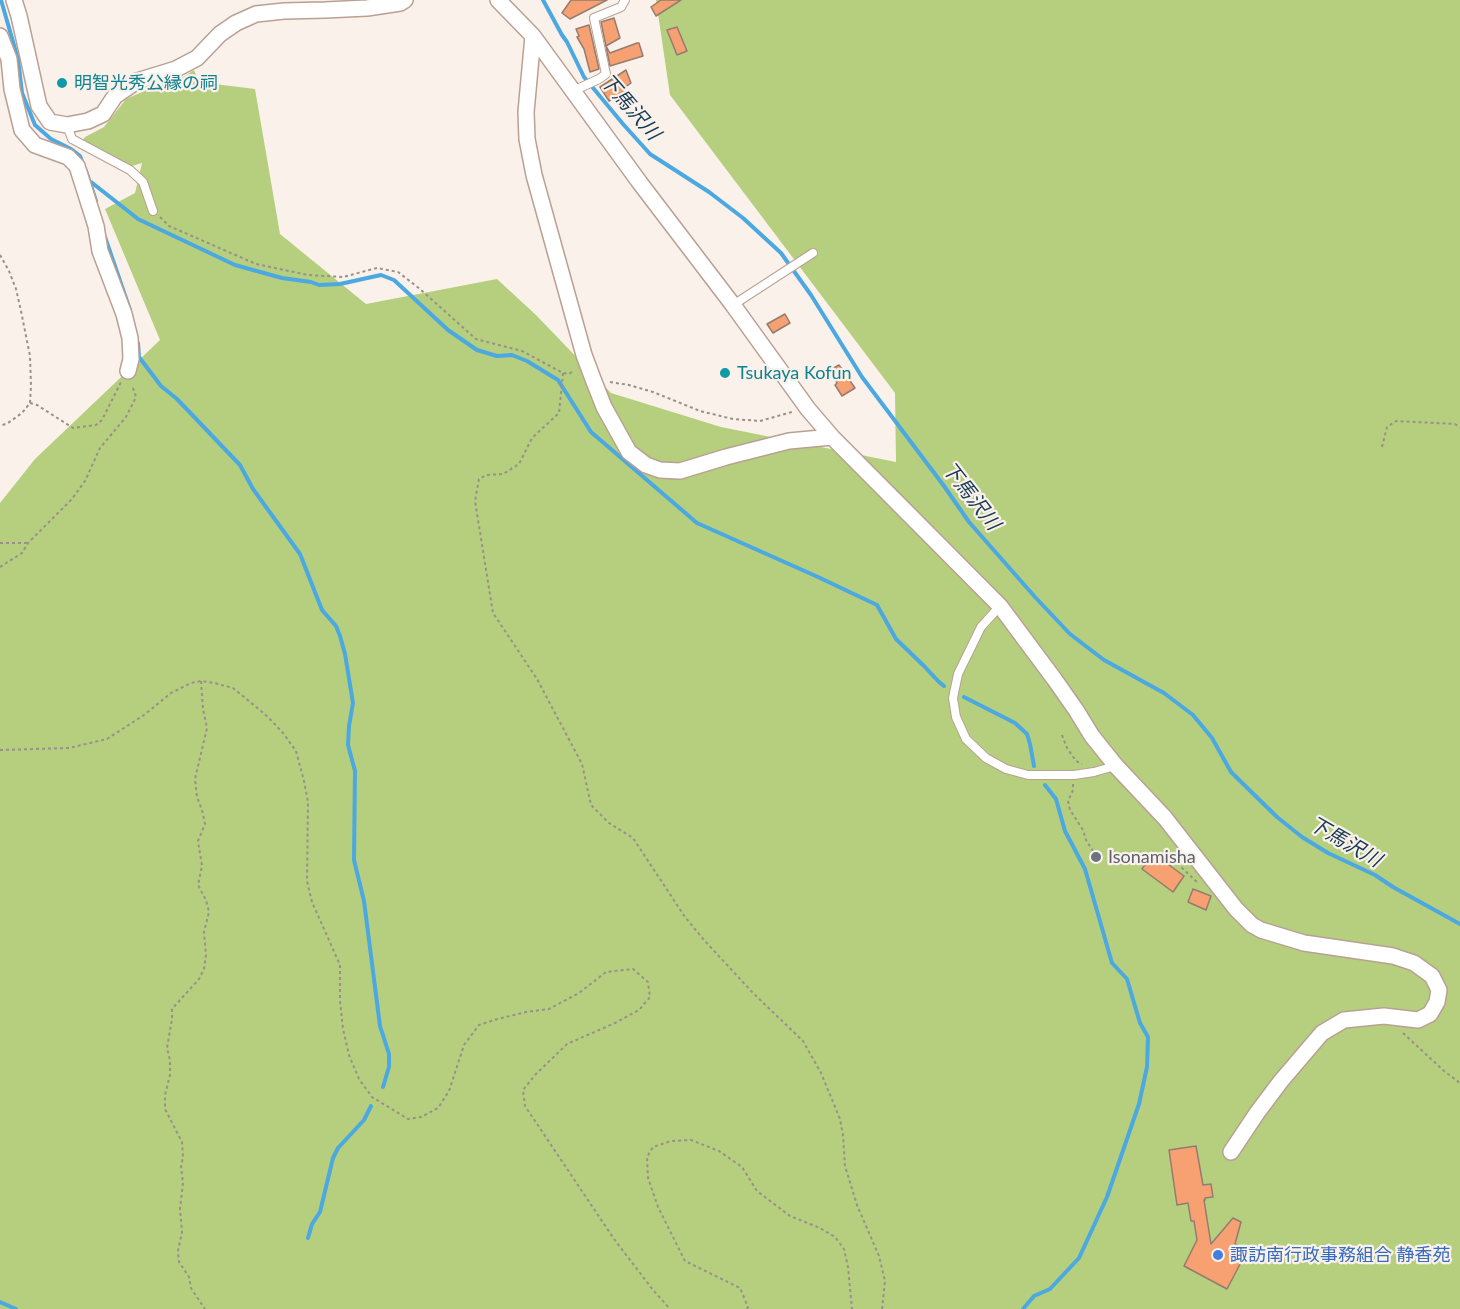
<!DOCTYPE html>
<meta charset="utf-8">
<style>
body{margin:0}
canvas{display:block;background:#fbf1eb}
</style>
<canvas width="1460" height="1309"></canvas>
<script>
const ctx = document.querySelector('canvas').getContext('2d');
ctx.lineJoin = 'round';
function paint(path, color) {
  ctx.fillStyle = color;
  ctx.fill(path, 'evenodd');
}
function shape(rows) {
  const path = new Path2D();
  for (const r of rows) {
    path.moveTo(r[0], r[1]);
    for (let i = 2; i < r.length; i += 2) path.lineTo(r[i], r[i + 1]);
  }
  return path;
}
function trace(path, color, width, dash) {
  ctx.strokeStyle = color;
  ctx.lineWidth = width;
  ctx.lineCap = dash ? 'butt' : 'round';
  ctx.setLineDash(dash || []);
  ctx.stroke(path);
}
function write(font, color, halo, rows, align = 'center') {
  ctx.font = font + ' Lato,"Noto Sans JP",sans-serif';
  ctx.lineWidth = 4.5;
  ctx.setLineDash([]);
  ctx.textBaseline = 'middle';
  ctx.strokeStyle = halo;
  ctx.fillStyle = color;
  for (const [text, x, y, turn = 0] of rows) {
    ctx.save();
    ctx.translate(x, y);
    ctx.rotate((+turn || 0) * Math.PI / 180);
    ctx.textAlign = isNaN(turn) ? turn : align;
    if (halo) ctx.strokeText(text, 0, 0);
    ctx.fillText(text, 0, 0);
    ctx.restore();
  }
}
paint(shape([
 [656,0,1460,0,1460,1309,0,1309,0,503,35,459,160,340,105,209,135,193,142,163,132,166,83,140,85,137,104,127,126,99,151,88,182,78,194,70,199,82,255,89,280,234,366,304,497,279,536,315,611,393,721,427,896,462,895,393,670,95]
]), '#b5cf7e');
trace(shape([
 [1,0,18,59,22,93,35,125,51,139,71,149,80,156,83,164],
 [543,0,562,35,567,42,584,77,623,124,650,154,709,192,743,218,781,253,811,295,862,377,944,486,969,522,1035,597,1070,634,1104,660,1164,693,1193,715,1212,738,1231,772,1277,817,1302,837,1328,853,1375,875,1393,887,1460,924],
 [86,171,96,201],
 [91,182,138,219,235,265,282,278,311,282,319,285,340,284,381,275,394,280,448,330,477,350,497,356,512,355,527,361,558,380,591,432,697,523,818,577,877,605,896,639,924,666,939,682,944,686],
 [105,237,130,310],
 [138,343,139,357,161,386,177,399,240,465,253,489,300,554,322,610,336,626,340,636,345,654,353,703,349,726,348,745,355,771,354,860,364,901,380,1026,389,1054,389,1067,383,1087],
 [964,697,1015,723,1027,734,1030,744,1034,766],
 [308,1238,312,1224,320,1212,333,1158,338,1148,364,1120,371,1106],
 [0,1302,16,1309],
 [1023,1309,1034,1296,1050,1289,1079,1258,1107,1197,1139,1104,1147,1067,1148,1037,1140,1023,1127,979,1112,963,1085,869,1065,831,1056,799,1045,785]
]), '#4ba8e1', 4);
const building = shape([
 [571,0,607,0,570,19,562,13,571,0],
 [661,0,681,0,656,16,651,7,661,0],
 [614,18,620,38,606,46,610,53,637,43,639,43,643,56,610,66,601,22,614,18],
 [589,25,599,69,590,72,584,49,577,37,579,36,576,29,589,25],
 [677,27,687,51,677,55,667,30,677,27],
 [626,70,631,83,624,88,625,91,609,101,600,87,626,70],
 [785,314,790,323,773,333,767,324,785,314],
 [839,365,855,388,842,396,835,385,837,383,830,370,839,365],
 [1153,853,1184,876,1173,892,1142,869,1153,853],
 [1193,889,1211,896,1206,910,1188,902,1193,889],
 [1196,1146,1203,1185,1211,1184,1213,1197,1205,1198,1205,1200,1204,1200,1211,1244,1233,1218,1241,1222,1235,1244,1247,1251,1227,1289,1184,1266,1197,1240,1194,1221,1191,1221,1188,1203,1177,1205,1169,1150,1196,1146]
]);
paint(building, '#f7a071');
trace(building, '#947c70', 1.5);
const lane = shape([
 [573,91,599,79,606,74,594,18,621,7,625,0],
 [67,125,72,139,130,170,143,182,153,211],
 [733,305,813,253],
 [1000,606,981,627,958,674,953,698,956,717,966,739,986,758,1006,769,1028,775,1074,775,1094,772,1115,766]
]);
const street = shape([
 [14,0,19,16,39,106,50,122,67,125,88,121,103,114,115,96,137,81,176,69,197,58,220,34,236,23,256,14,284,11,325,10,367,8,400,3,405,0],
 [498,0,533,36,640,183,733,305,808,409,832,437,1000,606,1055,680,1076,710,1092,736,1116,766,1165,818,1236,909,1252,925,1261,930,1304,943,1393,956,1414,963,1432,976,1439,990,1437,1002,1430,1014,1418,1020,1384,1016,1344,1020,1322,1033,1281,1081,1257,1113,1231,1152],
 [0,36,9,59,12,89,22,130,35,145,68,157,77,166,96,226,100,251,124,314,130,338,131,359,128,371],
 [533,36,526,112,527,139,534,175,584,355,593,379,604,407,629,452,646,465,660,470,680,471,726,457,789,441,832,437]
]);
trace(lane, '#b9a093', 10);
trace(street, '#b9a093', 18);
trace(shape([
 [160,217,169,226,256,264,308,275,343,277,377,268,398,272,420,289,476,339,522,351,563,373,569,374,574,370],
 [0,255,9,271,16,289,21,311,30,356,31,386,30,403,22,413,8,423,0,426],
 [563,373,559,413,532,438,519,464,503,474,486,475,479,479,475,501,493,613,537,679,582,764,591,805,609,823,633,838,685,917,704,940,753,993,803,1041,821,1073,840,1119,843,1135,845,1166,857,1205,879,1256,885,1281,882,1309],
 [610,382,629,385,653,392,700,411,733,419,760,421,792,412],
 [30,403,37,405,73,428,96,425,102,420,121,382],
 [1382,447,1387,427,1396,421,1455,424,1460,427],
 [0,543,28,543],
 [0,567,22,553,28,543,72,499,85,481,100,448,126,417,136,397,132,385],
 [201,681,203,709,207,728,195,779,197,797,202,810,205,824,198,841,202,866,198,885,206,900,209,912,204,932,206,955,204,969,199,979,172,1009,172,1019,167,1048,170,1060,170,1075,165,1095,165,1109,182,1142,183,1157,181,1167,183,1183,180,1209,182,1232,178,1251,179,1262,189,1277,191,1288,205,1309],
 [1062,735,1067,748,1076,761,1082,764],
 [0,750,69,748,107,739,144,715,171,693,191,683,201,681,214,683,233,688,249,701,268,717,283,733,296,751,304,781,308,802,307,881,312,902,340,965,340,1001,343,1029,349,1055,359,1079,372,1097,408,1119,421,1117,438,1108,449,1091,464,1045,479,1025,494,1020,526,1012,549,1009,579,993,606,972,633,969,648,982,650,997,639,1010,615,1023,567,1044,535,1075,523,1090,525,1106,614,1239,653,1290,670,1309],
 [1073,784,1073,790,1068,801,1070,810,1083,830,1086,840,1093,851],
 [1164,851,1198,883],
 [1403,1033,1444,1071,1460,1083],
 [747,1309,748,1307,740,1288,685,1261,658,1207,648,1178,647,1157,653,1147,671,1141,691,1140,719,1151,742,1167,757,1191,790,1216,820,1228,835,1237,844,1249,848,1267,852,1309]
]), '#99908a', 2, [3, 3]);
trace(lane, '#fff', 8);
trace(street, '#fff', 15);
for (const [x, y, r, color] of [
 [62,83,6,"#0f9aa8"],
 [725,373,6,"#0f9aa8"],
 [1096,857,6,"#6b7280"],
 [1218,1255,6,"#3f7fe0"]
]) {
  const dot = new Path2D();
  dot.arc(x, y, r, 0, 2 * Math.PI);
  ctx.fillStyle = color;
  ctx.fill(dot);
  trace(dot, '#fbf1eb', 2);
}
write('18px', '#0d838f', '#fbf1eb', [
 ["明智光秀公縁の祠",74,83],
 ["Tsukaya Kofun",737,373]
], 'left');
write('18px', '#5b616d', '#fbf1eb', [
 ["Isonamisha",1108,857]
], 'left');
write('18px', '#366cbe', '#fbf1eb', [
 ["諏訪南行政事務組合 静香苑",1230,1255]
], 'left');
write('italic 20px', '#153c54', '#fbf1eb', [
 ["下馬沢川",630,107,49],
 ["下馬沢川",971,496,52],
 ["下馬沢川",1345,842,30]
]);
</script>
